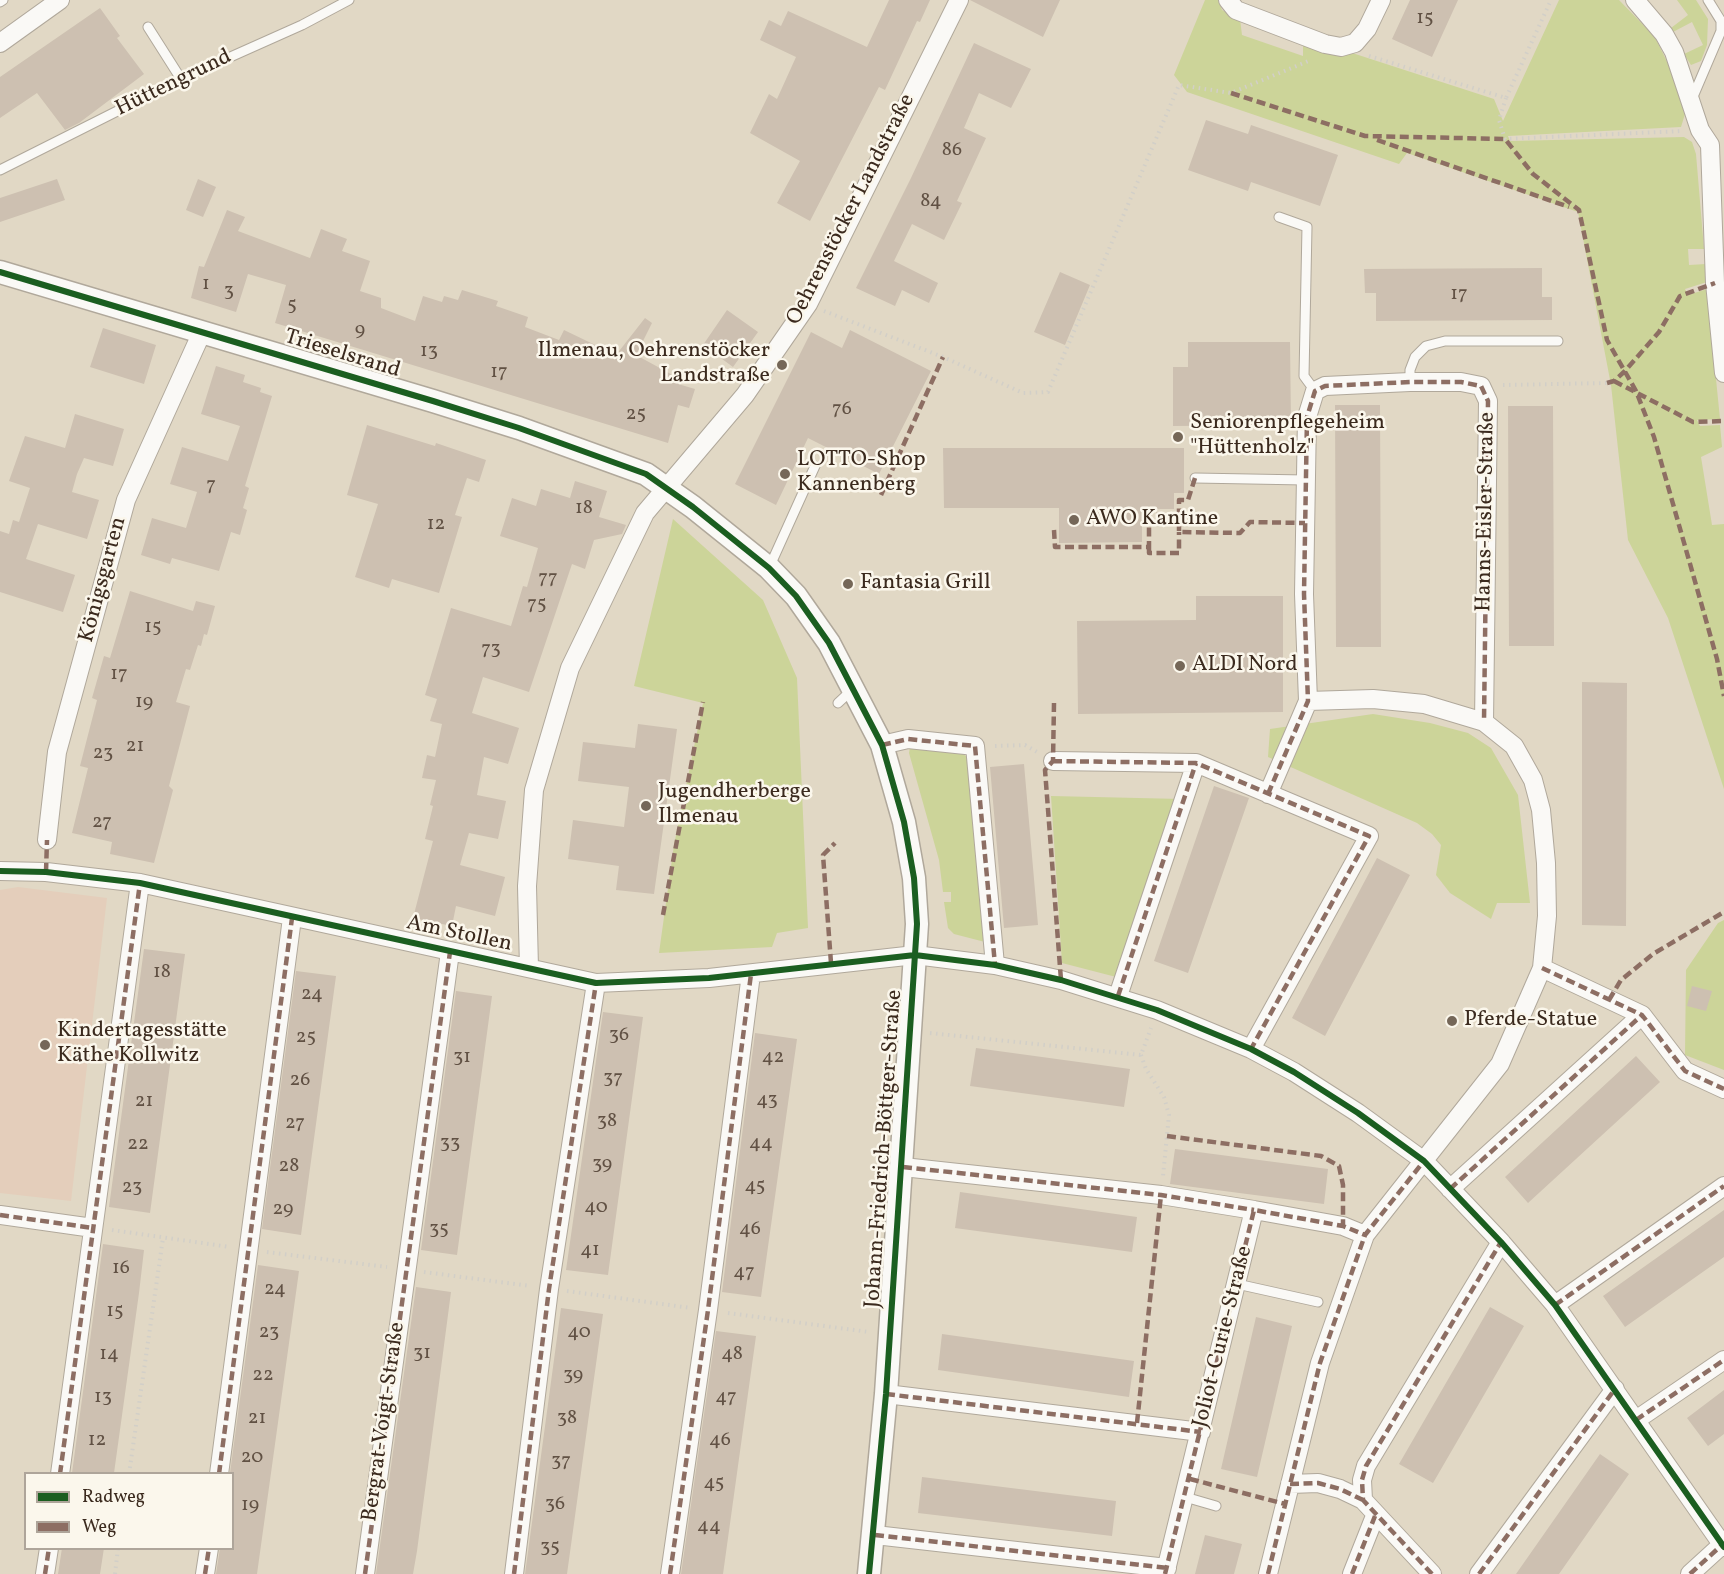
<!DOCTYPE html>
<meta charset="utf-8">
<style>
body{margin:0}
#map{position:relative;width:1724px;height:1574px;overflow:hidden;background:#e1d8c5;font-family:Vollkorn,serif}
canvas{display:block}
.legend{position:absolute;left:24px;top:1472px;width:210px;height:78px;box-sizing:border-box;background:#fbf7ec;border:2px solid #aea59a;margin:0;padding:8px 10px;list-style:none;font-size:18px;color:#3b2a1e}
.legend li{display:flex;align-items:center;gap:12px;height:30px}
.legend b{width:30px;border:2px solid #aea59a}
</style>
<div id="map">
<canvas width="1724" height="1574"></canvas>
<ul class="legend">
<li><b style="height:8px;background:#1b5e20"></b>Radweg</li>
<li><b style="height:8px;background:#8d6e63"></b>Weg</li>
</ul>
</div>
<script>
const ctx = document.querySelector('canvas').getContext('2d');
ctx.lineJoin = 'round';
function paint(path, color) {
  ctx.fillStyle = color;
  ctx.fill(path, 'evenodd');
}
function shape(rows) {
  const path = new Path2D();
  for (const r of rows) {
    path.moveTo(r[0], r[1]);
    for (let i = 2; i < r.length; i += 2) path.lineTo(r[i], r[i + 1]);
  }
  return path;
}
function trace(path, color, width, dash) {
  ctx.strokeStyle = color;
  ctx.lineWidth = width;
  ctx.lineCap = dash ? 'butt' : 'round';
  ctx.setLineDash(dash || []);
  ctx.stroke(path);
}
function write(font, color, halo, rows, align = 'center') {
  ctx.font = font + ' Vollkorn,serif';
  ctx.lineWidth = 5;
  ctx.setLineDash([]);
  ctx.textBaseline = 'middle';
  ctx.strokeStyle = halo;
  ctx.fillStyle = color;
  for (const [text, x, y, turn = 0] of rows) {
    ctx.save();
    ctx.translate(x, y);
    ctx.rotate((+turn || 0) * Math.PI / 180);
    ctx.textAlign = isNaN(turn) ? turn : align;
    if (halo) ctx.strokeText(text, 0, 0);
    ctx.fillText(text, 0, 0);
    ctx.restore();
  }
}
paint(shape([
 [18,887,107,898,71,1201,0,1193,0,890]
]), '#e4cebb');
paint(shape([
 [1205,0,1218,0,1222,10,1240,19,1242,35,1303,56,1303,42,1343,50,1494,99,1503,121,1559,0,1619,0,1655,37,1671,70,1685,114,1681,127,1508,136,1510,141,1684,137,1692,142,1696,154,1704,249,1688,249,1689,265,1706,264,1707,282,1685,289,1688,295,1707,289,1720,419,1697,420,1700,426,1720,425,1722,447,1701,457,1712,525,1724,524,1724,789,1668,618,1628,540,1611,385,1578,212,1407,153,1399,164,1187,92,1174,75],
 [1677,0,1696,0,1708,19,1707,45,1701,61,1691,65,1684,54,1703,45,1692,22,1673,32,1671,28,1688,15],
 [673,519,763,600,797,678,808,928,777,933,772,947,659,953,674,845,703,703,634,686],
 [1373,714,1430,723,1468,733,1491,748,1518,795,1530,903,1497,903,1491,919,1450,893,1436,875,1441,845,1432,834,1417,823,1268,757,1270,729],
 [910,747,959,750,970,760,985,942,954,934,948,928,944,902,951,902,951,892,943,892,939,860,909,753],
 [1051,796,1182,799,1120,978,1062,963],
 [1724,920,1724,1070,1685,1055,1686,970,1718,923]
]), '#ccd499');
paint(shape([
 [889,0,930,0,920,22,917,21,885,90,879,87,810,221,777,203,800,161,750,133,769,94,777,99,796,57,760,40,769,20,781,26,788,11,867,47],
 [970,0,1060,0,1043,37],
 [1410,0,1458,0,1432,57,1392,39],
 [100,8,120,36,117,38,144,74,79,123,65,130,37,93,0,118,0,77],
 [974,43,1031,69,1011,108,979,93,964,128,986,138,957,201,962,203,944,240,912,224,894,261,938,283,929,303,902,290,895,306,856,288,911,178],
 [1206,120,1248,134,1251,125,1338,155,1320,206,1251,182,1248,191,1188,170],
 [57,179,65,200,0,222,0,198],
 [198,179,216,187,203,217,186,210],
 [227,210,245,217,238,231,310,258,321,229,347,239,342,251,370,261,360,291,381,298,381,308,415,321,423,296,442,302,444,296,458,300,462,290,498,301,496,306,528,317,525,327,559,340,564,330,616,355,645,318,652,323,636,355,680,379,678,384,695,389,689,408,678,405,668,443,275,323,286,285,248,274,236,312,191,298,199,266,204,267],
 [1542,268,1542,297,1552,297,1552,320,1376,321,1376,293,1365,293,1364,269],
 [1060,272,1090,285,1065,345,1034,332],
 [727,310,758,332,733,367,703,345],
 [103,328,156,345,144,384,90,367],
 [850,330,931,371,879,474,808,438,776,505,735,484,811,332,842,348],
 [1188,342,1290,342,1291,425,1173,426,1173,367,1188,367],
 [216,366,245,375,243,382,261,388,260,392,272,396,245,486,249,488,243,508,247,510,240,535,231,532,219,571,172,558,170,564,141,555,152,518,186,528,197,492,170,484,182,447,228,461,240,426,201,414],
 [1335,405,1380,405,1381,647,1336,647],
 [1508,406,1553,406,1554,646,1509,646],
 [75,414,124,429,113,466,84,458,77,474,72,492,99,500,87,539,38,524,26,559,75,575,63,612,0,592,0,531,9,534,13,520,19,522,30,488,9,481,25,436,65,448],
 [367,425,435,446,436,443,486,460,479,482,467,478,455,515,462,517,439,593,392,579,389,588,355,577,378,504,347,495],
 [943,448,1184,448,1184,493,1174,493,1174,509,1142,509,1142,542,1059,543,1059,508,944,508],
 [575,481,607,491,599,517,626,525,622,534,594,540,585,569,572,564,529,692,483,677,472,713,519,728,508,764,484,757,477,795,506,801,498,839,469,833,460,865,505,877,495,916,456,906,452,926,413,918,433,841,425,839,433,806,430,805,436,780,422,778,427,755,435,757,442,724,430,721,437,699,425,695,451,608,511,626,523,586,527,587,538,548,500,536,512,498,536,506,541,489,570,498],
 [130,591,193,611,196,601,215,606,207,635,204,634,201,646,198,645,190,670,186,669,176,702,190,706,169,786,173,790,154,863,110,854,112,842,72,833,88,768,80,766,97,700,92,698,104,656,110,658],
 [1196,596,1283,596,1283,712,1078,714,1077,621,1196,620],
 [1582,682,1627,683,1626,926,1582,925],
 [638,724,677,729,654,894,616,890,619,866,568,859,573,820,624,827,629,787,578,781,583,742,635,748],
 [1024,764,1038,925,1004,928,990,767],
 [1214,786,1249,798,1188,973,1154,961],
 [1377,858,1410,875,1325,1036,1292,1018],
 [144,949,185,954,150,1213,109,1207],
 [296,971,336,976,301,1235,262,1229],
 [1692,986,1712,991,1706,1011,1687,1006],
 [456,991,492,996,457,1255,421,1250],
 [603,1012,643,1017,608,1275,566,1270],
 [755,1033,797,1039,761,1297,722,1292],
 [976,1048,1130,1069,1124,1107,970,1086],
 [1636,1056,1660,1082,1528,1203,1505,1177],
 [1175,1149,1328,1169,1324,1204,1170,1184],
 [960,1192,1137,1217,1132,1252,955,1228],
 [1724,1210,1724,1257,1625,1327,1603,1296],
 [103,1244,144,1250,139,1293,114,1473,72,1473],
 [258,1265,299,1271,257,1574,216,1574,220,1548,232,1548,230,1473],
 [416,1287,451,1292,417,1551,413,1574,376,1574],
 [1490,1307,1524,1326,1433,1483,1399,1464],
 [561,1308,603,1314,591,1400,567,1574,525,1574],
 [1256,1317,1292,1326,1257,1477,1221,1469],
 [716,1331,756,1336,723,1574,681,1574],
 [942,1334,1134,1361,1129,1397,938,1370],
 [1724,1390,1724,1434,1708,1446,1687,1418],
 [1600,1454,1629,1474,1559,1574,1516,1574],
 [922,1477,1116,1501,1112,1536,918,1513],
 [1205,1535,1242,1544,1234,1574,1195,1574],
 [62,1548,104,1548,100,1574,58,1574]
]), '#cdc0b1');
const service = shape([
 [0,2,3,0],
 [148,27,181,79],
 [1692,99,1721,31,1721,21,1708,0],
 [0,170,181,79,302,25,349,0],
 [1279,217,1307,227,1304,376,1315,391],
 [1410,382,1410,370,1415,357,1426,346,1445,341,1558,341],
 [1195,478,1305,480],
 [769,568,815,466],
 [838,703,854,688],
 [1237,1284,1318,1302],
 [1185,1497,1216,1506]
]);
const minor = shape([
 [1228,0,1236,10,1325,44,1341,47,1355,43,1367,29,1381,0],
 [1635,0,1664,34,1674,52,1700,130,1710,145],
 [0,43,60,0],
 [1710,145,1715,283,1724,373],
 [882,745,908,739,975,746,995,965],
 [1053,761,1196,763,1369,836,1251,1049],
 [1268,794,1308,701,1304,594,1307,417,1315,391,1325,386,1410,382,1461,382,1481,386,1488,401,1484,722],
 [47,840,57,752,126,500,202,332],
 [0,871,46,872,140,883,596,983,709,978,915,955,995,965,1061,980,1157,1010,1251,1049,1294,1072,1358,1113,1424,1161,1501,1242,1555,1305,1724,1547],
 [529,968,527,886,534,790,570,668,645,513,745,395,808,304,959,0],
 [1542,968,1642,1015,1685,1071,1724,1089],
 [1118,996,1196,763],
 [903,1167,1161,1195,1254,1210],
 [1450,1189,1642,1015],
 [0,1215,93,1228],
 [1555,1305,1724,1186],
 [886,1394,1201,1432],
 [1636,1420,1724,1360],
 [60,1474,140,883],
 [219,1474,292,918],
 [1290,1484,1318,1483,1340,1489,1363,1500],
 [875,1535,1167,1568],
 [45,1574,49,1548],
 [205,1574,209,1548],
 [365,1574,450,952],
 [514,1574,549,1289,596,983],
 [670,1574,708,1310,751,974],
 [1165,1574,1254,1210,1343,1226,1365,1235],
 [1268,1574,1320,1363,1365,1235,1500,1064,1542,968,1547,916,1546,863,1541,810,1533,780,1514,746,1484,722,1424,704,1373,699,1308,701],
 [1352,1574,1375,1516],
 [1432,1574,1363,1500,1362,1480,1366,1466,1501,1242],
 [1479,1574,1615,1389],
 [1690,1574,1724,1543]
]);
const tertiary = shape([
 [0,272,433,401,519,428,646,474,693,507,769,568,796,596,829,643,882,745,904,822,914,878,917,924,886,1394,869,1574]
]);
trace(service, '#b0a89b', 11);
trace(minor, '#b0a89b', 20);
trace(tertiary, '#b0a89b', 25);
trace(shape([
 [1369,56,1506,98,1551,0],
 [1506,98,1499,120,1505,139,1682,131],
 [824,311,943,357,1023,393,1048,392,1179,85,1231,93,1311,60],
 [1503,385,1607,383],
 [995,746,1025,745,1037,752],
 [930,1033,1141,1055,1151,1028],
 [1141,1055,1146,1069,1164,1097,1169,1115,1163,1176],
 [112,1230,230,1247],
 [267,1252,387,1267],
 [424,1272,530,1286],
 [567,1291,691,1308],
 [728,1313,869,1332],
 [129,1474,163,1238],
 [115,1574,118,1548]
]), '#d2cfc8', 4, [1.5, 4.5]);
trace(service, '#faf9f6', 9);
trace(minor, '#faf9f6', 18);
trace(tertiary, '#faf9f6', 22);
trace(shape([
 [1231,93,1365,136,1505,139,1533,174,1579,210,1607,340,1636,391,1654,437,1717,659,1724,696],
 [1377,140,1569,207],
 [1614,381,1693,422,1724,421],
 [1607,383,1614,381,1625,371,1659,332,1680,296,1715,283],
 [1195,478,1188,500,1179,500,1179,532,1240,533,1250,522,1305,523],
 [881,495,943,357],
 [1147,509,1149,515,1179,515],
 [1054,530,1055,547,1149,547,1149,515],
 [1149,547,1149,553,1179,553,1179,532],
 [1054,703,1053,761,1045,770,1061,980],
 [882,745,908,739,975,746,995,965],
 [1053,761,1196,763,1369,836,1251,1049],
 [1268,794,1308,701,1304,594,1307,417,1315,391,1325,386,1410,382,1461,382,1481,386,1488,401,1484,722],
 [46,872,47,840],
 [663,915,703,702],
 [831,963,823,855,835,843],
 [1542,968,1642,1015,1685,1071,1724,1089],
 [1118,996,1196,763],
 [1609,1000,1621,980,1653,954,1724,912],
 [1167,1136,1321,1156,1339,1166,1343,1185,1343,1226],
 [903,1167,1161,1195,1254,1210],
 [1450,1189,1642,1015],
 [0,1215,93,1228],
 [1555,1305,1724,1186],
 [886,1394,1201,1432],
 [1636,1420,1724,1360],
 [1137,1423,1161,1195],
 [60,1474,140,883],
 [219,1474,292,918],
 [1190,1479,1285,1504],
 [1290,1484,1318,1483,1340,1489,1363,1500],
 [875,1535,1167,1568],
 [45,1574,49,1548],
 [205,1574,209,1548],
 [365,1574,450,952],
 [514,1574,549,1289,596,983],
 [670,1574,708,1310,751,974],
 [1165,1574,1254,1210,1343,1226,1365,1235],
 [1268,1574,1320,1363,1365,1235,1424,1161],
 [1352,1574,1375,1516],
 [1432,1574,1363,1500,1362,1480,1366,1466,1501,1242],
 [1479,1574,1615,1389],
 [1690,1574,1724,1543]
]), '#8d6e63', 4.5, [9, 4.5]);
trace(shape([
 [0,272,433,401,519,428,646,474,693,507,769,568,796,596,829,643,882,745,904,822,914,878,917,924,886,1394,869,1574],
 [0,871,46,872,140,883,596,983,709,978,915,955,995,965,1061,980,1157,1010,1251,1049,1294,1072,1358,1113,1424,1161,1501,1242,1555,1305,1724,1547]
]), '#1b5e20', 6);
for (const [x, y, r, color] of [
 [782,365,6,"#756758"],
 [1178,437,6,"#756758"],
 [785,474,6,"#756758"],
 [1074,520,6,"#756758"],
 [848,584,6,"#756758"],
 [1180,666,6,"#756758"],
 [646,806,6,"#756758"],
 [1452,1021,6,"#756758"],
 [45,1045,6,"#756758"]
]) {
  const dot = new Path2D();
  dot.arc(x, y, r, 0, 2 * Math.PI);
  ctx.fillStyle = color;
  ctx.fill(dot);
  trace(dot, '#fbf7ec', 2);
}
write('20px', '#615144', null, [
 ["15",1425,19],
 ["86",952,151],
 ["84",931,202],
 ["1",206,285],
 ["3",229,292],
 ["17",1459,295],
 ["5",292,306],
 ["9",360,331],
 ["13",429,352],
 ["17",499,373],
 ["76",842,410],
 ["25",636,415],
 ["7",211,486],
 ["18",584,509],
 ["12",436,525],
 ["77",548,579],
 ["75",537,605],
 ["15",153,628],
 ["73",491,650],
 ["17",119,675],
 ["19",144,703],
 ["21",135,747],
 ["23",103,754],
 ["27",102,823],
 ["18",162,973],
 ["24",312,995],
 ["36",619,1036],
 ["25",306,1038],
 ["31",462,1058],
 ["42",773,1058],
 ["37",613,1079],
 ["26",300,1081],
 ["43",767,1101],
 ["21",144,1102],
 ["38",607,1122],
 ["27",295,1124],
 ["33",450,1144],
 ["44",761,1144],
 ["22",138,1145],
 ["39",602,1165],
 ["28",289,1167],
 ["45",755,1187],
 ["23",132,1188],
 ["40",596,1208],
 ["29",283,1210],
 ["35",439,1230],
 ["46",750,1230],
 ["41",590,1251],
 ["16",121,1269],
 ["47",744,1273],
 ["24",275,1290],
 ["15",115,1312],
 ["23",269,1333],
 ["40",579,1333],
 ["31",422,1354],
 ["14",109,1355],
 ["48",732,1355],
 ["22",263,1376],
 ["39",573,1376],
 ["13",103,1398],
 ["47",726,1398],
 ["21",257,1419],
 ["38",567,1419],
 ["12",97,1441],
 ["46",720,1441],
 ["20",252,1458],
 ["37",561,1462],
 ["45",714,1484],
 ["36",555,1505],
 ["19",250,1506],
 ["44",709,1527],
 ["35",550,1548]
]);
write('22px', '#3b2a1e', '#fbf7ec', [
 ["Hüttengrund",174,84,-26],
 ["Oehrenstöcker Landstraße",852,210,-63],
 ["Trieselsrand",342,355,17],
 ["Hanns-Eisler-Straße",1487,512,-89],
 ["Königsgarten",104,580,-75],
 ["Am Stollen",459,935,12],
 ["Johann-Friedrich-Böttger-Straße",885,1149,-86],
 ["Joliot-Curie-Straße",1224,1337,-76],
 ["Bergrat-Voigt-Straße",385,1422,-82]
]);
write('22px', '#3b2a1e', '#fbf7ec', [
 ["Ilmenau, Oehrenstöcker",770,352,"right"],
 ["Landstraße",770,377,"right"],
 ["Seniorenpflegeheim",1190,424],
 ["\"Hüttenholz\"",1190,449],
 ["LOTTO-Shop",797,461],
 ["Kannenberg",797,486],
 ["AWO Kantine",1086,520],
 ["Fantasia Grill",860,584],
 ["ALDI Nord",1192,666],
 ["Jugendherberge",658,793],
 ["Ilmenau",658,818],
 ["Pferde-Statue",1464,1021],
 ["Kindertagesstätte",57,1032],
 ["Käthe Kollwitz",57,1057]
], 'left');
</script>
